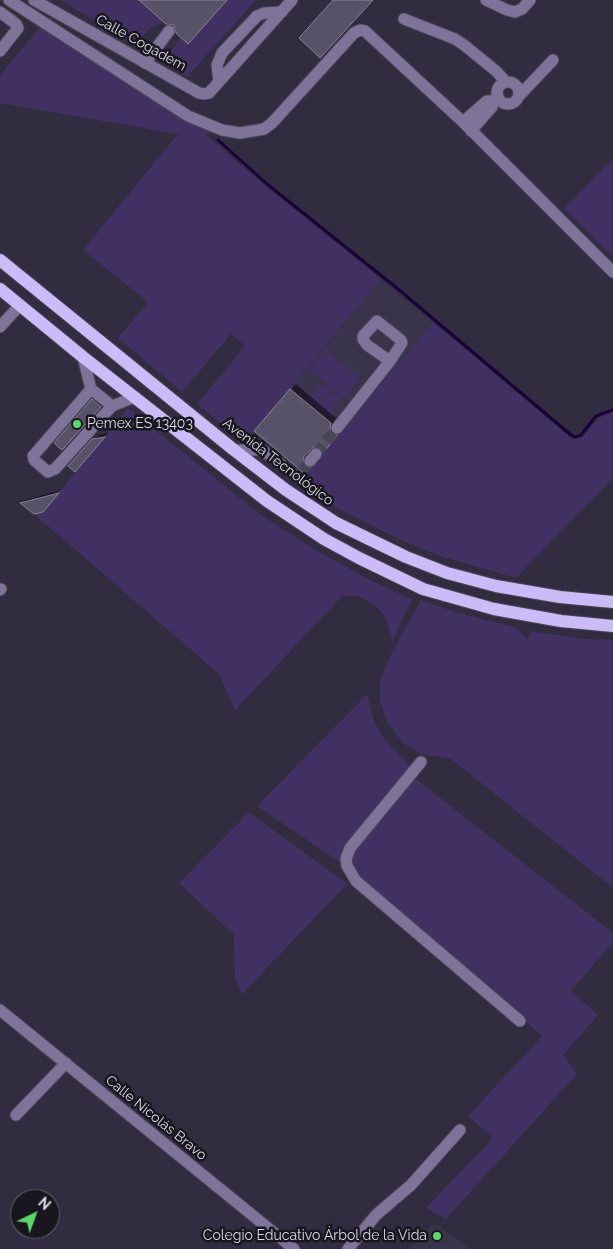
<!DOCTYPE html>
<meta charset="utf-8">
<style>
body{margin:0}
#map{position:relative;width:613px;height:1249px;overflow:hidden;background:#312c3f;font-family:Raleway,sans-serif}
canvas{display:block}
.north{position:absolute;left:10px;top:1189px;width:50px;height:50px;box-sizing:border-box;background:#18161f;border:1px solid #66646e;border-radius:50%;rotate:42deg;font-size:14px;font-weight:700;line-height:20px;text-align:center;color:#dbd8e4}
.north::after{content:'';display:block;margin:auto;width:18px;height:22px;background:#5cd56d;clip-path:polygon(50% 0,100% 100%,50% 72%,0 100%)}
</style>
<div id="map">
<canvas width="613" height="1249"></canvas>
<div class="north">N</div>
</div>
<script>
const ctx = document.querySelector('canvas').getContext('2d');
ctx.lineJoin = 'round';
function paint(path, color) {
  ctx.fillStyle = color;
  ctx.fill(path, 'evenodd');
}
function shape(rows) {
  const path = new Path2D();
  for (const r of rows) {
    if (r.length === 3) {
      path.moveTo(r[0] + r[2], r[1]);
      path.arc(r[0], r[1], r[2], 0, 2 * Math.PI);
      continue;
    }
    path.moveTo(r[0], r[1]);
    for (let i = 2; i < r.length; i += 2) path.lineTo(r[i], r[i + 1]);
  }
  return path;
}
function trace(path, color, width, dash) {
  ctx.strokeStyle = color;
  ctx.lineWidth = width;
  ctx.lineCap = dash ? 'butt' : 'round';
  ctx.setLineDash(dash || []);
  ctx.stroke(path);
}
function write(font, color, halo, rows, align = 'center') {
  ctx.font = font + ' Raleway,sans-serif';
  ctx.lineWidth = 5;
  ctx.setLineDash([]);
  ctx.textBaseline = 'middle';
  ctx.strokeStyle = halo;
  ctx.fillStyle = color;
  for (const [text, x, y, turn = 0] of rows) {
    ctx.save();
    ctx.translate(x, y);
    ctx.rotate((+turn || 0) * Math.PI / 180);
    ctx.textAlign = isNaN(turn) ? turn : align;
    if (halo) ctx.strokeText(text, 0, 0);
    ctx.fillText(text, 0, 0);
    ctx.restore();
  }
}
paint(shape([
 [381,279,433,322,305,474,254,431],
 [434,1223,471,1249,409,1249]
]), '#3a334c');
paint(shape([
 [61,0,139,0,164,22,150,28,144,35,143,51],
 [227,0,256,0,187,77,154,57,168,53,175,46,181,37,188,44],
 [41,26,163,106,211,133,205,134,256,178,381,279,244,443,197,404,245,346,231,334,182,392,118,338,148,302,83,250,178,134,0,103,0,75],
 [613,158,613,258,564,208],
 [433,322,572,439,582,438,598,419,608,413,613,412,613,478,516,578,440,556,397,538,312,495,308,471],
 [326,349,360,379,344,399,309,369],
 [322,383,331,391,317,408,307,400],
 [333,392,342,399,327,417,318,409],
 [128,408,261,515,314,549,366,578,412,599,392,642,386,618,375,605,360,597,343,595,235,710,219,674,34,514,43,512],
 [421,600,452,611,517,628,528,641,530,631,583,639,613,640,613,888,451,759,419,753,403,743,387,722,380,701,380,681,392,652],
 [367,694,374,722,385,740,411,766,407,772,613,933,613,942,571,991,598,1015,563,1055,577,1074,446,1219,426,1208,493,1138,468,1116,542,1036,357,874,257,806],
 [249,812,347,884,242,994,235,980,234,935,179,883]
]), '#413163');
paint(shape([
 [296,384,336,418,335,426,341,430,328,446,314,445,309,450,308,458,314,463,305,472,256,431],
 [94,399,101,405,62,448,56,443],
 [108,433,80,466,75,471,93,440,99,435],
 [59,491,46,507,34,512,22,502,25,500]
]), '#0007');
trace(shape([
 [218,140,267,184,398,289,571,435,575,437,581,435,596,416,613,410]
]), '#1b013b', 3);
const building = shape([
 [139,0,227,0,188,44,176,33,174,25,166,24,139,0],
 [333,0,373,0,320,58,299,38,333,0],
 [290,389,331,423,330,431,333,434,338,435,323,453,320,448,314,447,304,456,303,464,306,467,310,468,305,474,254,431,290,389],
 [92,399,101,407,62,450,54,443,92,399],
 [105,437,75,472,68,466,92,439,105,437],
 [59,493,43,512,34,514,20,503,59,493]
]);
paint(building, '#575267');
trace(building, '#89849a', 1);
trace(shape([
 [316,454,337,428],
 [302,471,310,461]
]), '#4a4658', 11, [11, 5.5]);
const minor = shape([
 [9,0,188,116,222,130,240,133,264,129,272,123,354,33,360,30,365,31,463,122,613,272],
 [34,0,199,93,204,94,209,93,292,0],
 [486,0,507,10,515,12,522,9,530,0],
 [0,12,16,24,18,28,0,51],
 [404,19,455,39,464,45,496,71,506,82],
 [145,63,169,31],
 [219,81,217,65,222,53,257,16,264,13,282,12],
 [508,93,11],
 [519,96,553,60],
 [463,122,487,101,493,101,498,96],
 [471,131,492,107,493,101],
 [0,327,20,305],
 [83,357,91,389,112,406],
 [91,389,33,456,34,460,48,472,55,469,112,406,135,397],
 [337,428,390,361,402,343,401,340,377,321,363,336,363,339,367,345,390,361],
 [234,450,260,450,265,452,297,477],
 [310,461,316,454],
 [0,590,1,589],
 [421,762,350,848,346,859,347,866,356,881,520,1021],
 [0,1010,294,1249],
 [16,1115,66,1063],
 [348,1249,376,1215,411,1185,460,1130]
]);
const major = shape([
 [0,260,234,450,286,490,336,523,406,557,447,573,496,586,560,597,613,602],
 [0,289,83,357,267,501,324,539,359,558,423,589,494,609,561,621,613,626]
]);
trace(minor, '#4c4859', 13);
trace(major, '#4c4859', 14);
trace(minor, '#7e749a', 11);
trace(major, '#cbbbf9', 12);
for (const [x, y, r, color] of [
 [77,424,5,"#5cd56d"],
 [437,1236,5,"#5cd56d"]
]) {
  const dot = new Path2D();
  dot.arc(x, y, r, 0, 2 * Math.PI);
  ctx.fillStyle = color;
  ctx.fill(dot);
  trace(dot, '#18161f', 2);
}
write('14px', '#dbd8e4', '#18161f', [
 ["Calle Cogadem",141,43,29],
 ["Avenida Tecnológico",278,462,37],
 ["Calle Nicolás Bravo",156,1118,39]
]);
write('14px', '#dbd8e4', '#18161f', [
 ["Pemex ES 13403",87,424],
 ["Colegio Educativo Árbol de la Vida",427,1236,"right"]
], 'left');
</script>
